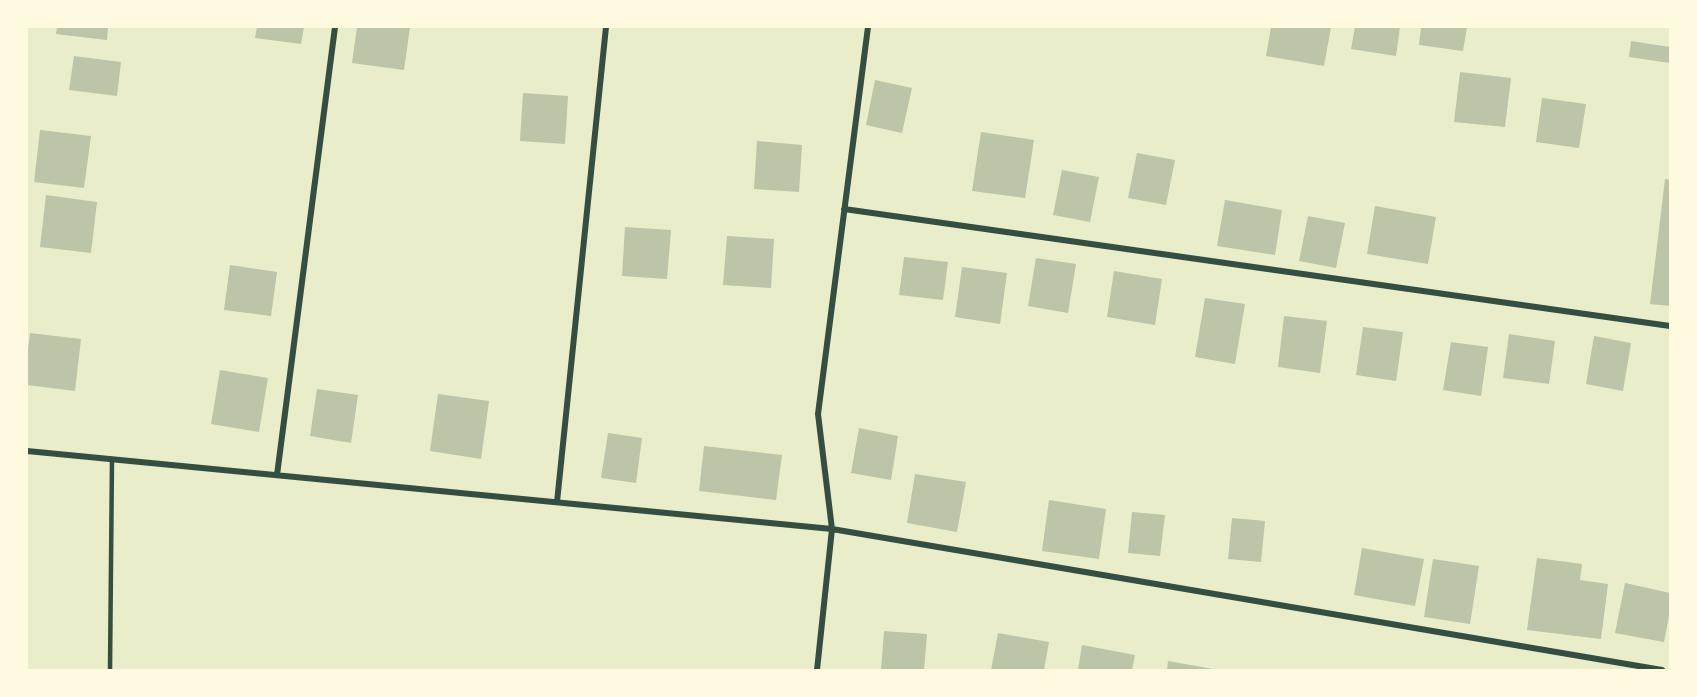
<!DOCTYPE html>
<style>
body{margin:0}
#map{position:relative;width:1697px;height:697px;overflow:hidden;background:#e9edc9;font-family:"Work Sans",sans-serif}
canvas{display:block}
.frame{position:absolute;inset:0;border:28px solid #fefae0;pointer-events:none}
</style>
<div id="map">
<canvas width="1697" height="697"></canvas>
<div class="frame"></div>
</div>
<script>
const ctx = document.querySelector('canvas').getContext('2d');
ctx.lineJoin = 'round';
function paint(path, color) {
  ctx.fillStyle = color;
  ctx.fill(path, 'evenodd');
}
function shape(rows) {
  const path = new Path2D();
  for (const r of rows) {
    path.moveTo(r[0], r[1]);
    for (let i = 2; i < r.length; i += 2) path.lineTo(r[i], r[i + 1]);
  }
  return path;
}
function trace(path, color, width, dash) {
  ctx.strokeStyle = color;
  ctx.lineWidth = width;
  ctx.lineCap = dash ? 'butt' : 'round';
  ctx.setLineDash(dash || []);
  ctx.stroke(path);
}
paint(shape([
 [57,27,108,27,107,40,56,34],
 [257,27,304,27,301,44,255,38],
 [357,27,410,27,404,70,352,63],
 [1271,27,1331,27,1324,66,1266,56],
 [1355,27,1400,27,1396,56,1351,49],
 [1421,27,1467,27,1463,51,1419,45],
 [1631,41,1670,47,1670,63,1629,57],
 [74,56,121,62,117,96,69,90],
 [1460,72,1511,78,1505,127,1454,122],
 [875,80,912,88,902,133,866,125],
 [523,93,568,96,565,144,520,141],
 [1542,98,1586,104,1579,148,1536,142],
 [40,130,91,136,84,188,34,182],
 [981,132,1034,140,1025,198,972,191],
 [757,141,802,145,799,192,754,189],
 [1137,153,1175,160,1166,205,1128,198],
 [1062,170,1099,177,1090,222,1053,215],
 [1665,179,1670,180,1670,306,1650,304],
 [46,195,97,202,91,253,40,247],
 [1225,200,1282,210,1275,255,1217,246],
 [1375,206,1436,217,1428,264,1367,254],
 [1308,216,1345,223,1336,268,1299,261],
 [625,227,671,230,667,279,622,276],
 [727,236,774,239,771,288,723,285],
 [904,257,948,262,943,300,899,295],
 [1036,258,1076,264,1068,313,1028,306],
 [230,265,277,272,271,316,224,310],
 [962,267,1007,273,1000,324,955,317],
 [1114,271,1162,279,1155,325,1107,317],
 [1205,298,1245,304,1235,364,1195,357],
 [1284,316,1327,321,1320,373,1278,367],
 [1363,327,1403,332,1396,381,1356,375],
 [30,333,81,339,75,391,27,385,27,359],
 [1509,334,1555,341,1549,384,1503,378],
 [1594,336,1631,343,1623,391,1586,384],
 [1451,342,1488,347,1481,396,1443,390],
 [220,370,268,378,259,432,211,424],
 [317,389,358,395,351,443,310,436],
 [438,394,489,401,481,459,430,451],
 [859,428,898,436,891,480,851,473],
 [608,433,642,438,636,483,601,478],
 [704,446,782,455,776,500,699,491],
 [915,474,966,482,957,532,907,523],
 [1049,500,1106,509,1099,559,1042,551],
 [1132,512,1165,515,1160,556,1128,553],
 [1232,518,1265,521,1261,562,1228,559],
 [1362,548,1424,559,1415,606,1354,595],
 [1537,558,1582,564,1580,580,1608,584,1601,639,1527,630],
 [1433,559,1479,566,1470,624,1424,617],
 [1625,583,1670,593,1670,611,1664,642,1615,633],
 [884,631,927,634,924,670,881,670],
 [998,633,1049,642,1044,670,991,670],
 [1082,645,1135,655,1132,670,1078,670],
 [1168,661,1213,669,1213,670,1167,670]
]), '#bcc5a7');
trace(shape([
 [110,670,112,459]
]), '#344e41', 4.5);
trace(shape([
 [844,209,1670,326],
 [27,451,832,529,1662,670],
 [277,475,335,27],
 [557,502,606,27],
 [817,670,832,529,818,414,868,27]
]), '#344e41', 6);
</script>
